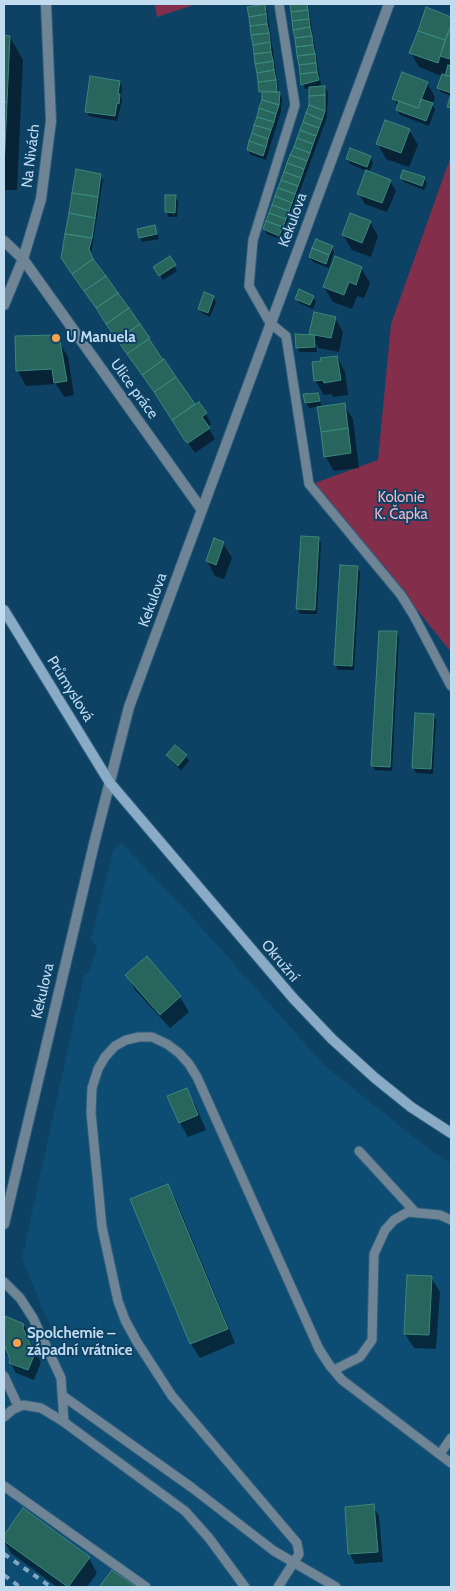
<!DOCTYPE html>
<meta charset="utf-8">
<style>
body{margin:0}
#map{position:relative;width:455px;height:1591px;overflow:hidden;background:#0e4264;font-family:Cabin,sans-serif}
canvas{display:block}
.frame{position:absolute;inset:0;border:5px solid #c1dbef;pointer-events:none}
</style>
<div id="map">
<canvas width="455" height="1591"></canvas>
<div class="frame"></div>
</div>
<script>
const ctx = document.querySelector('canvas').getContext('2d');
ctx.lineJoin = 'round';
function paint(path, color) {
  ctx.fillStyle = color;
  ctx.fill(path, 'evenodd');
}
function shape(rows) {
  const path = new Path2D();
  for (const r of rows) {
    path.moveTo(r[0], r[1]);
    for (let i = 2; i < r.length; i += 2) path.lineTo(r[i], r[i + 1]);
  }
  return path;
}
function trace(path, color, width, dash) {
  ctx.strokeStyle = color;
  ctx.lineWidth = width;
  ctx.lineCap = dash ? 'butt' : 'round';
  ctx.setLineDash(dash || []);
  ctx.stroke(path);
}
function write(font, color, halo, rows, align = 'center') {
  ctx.font = font + ' Cabin,sans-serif';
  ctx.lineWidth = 4;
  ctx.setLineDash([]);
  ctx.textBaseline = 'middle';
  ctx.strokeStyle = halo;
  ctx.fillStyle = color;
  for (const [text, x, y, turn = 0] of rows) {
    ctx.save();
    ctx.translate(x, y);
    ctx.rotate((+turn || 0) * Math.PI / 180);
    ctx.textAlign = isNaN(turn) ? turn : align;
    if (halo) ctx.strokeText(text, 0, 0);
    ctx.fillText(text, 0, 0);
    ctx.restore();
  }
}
paint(shape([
 [121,843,183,907,324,1065,430,1150,451,1163,451,1587,4,1587,4,1357,8,1355,4,1344,4,1319,5,1316,24,1324,23,1328,29,1342,53,1333,22,1259,84,976,90,971,97,947,91,939,113,851]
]), '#0e4d73');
paint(shape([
 [155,4,196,4,157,17],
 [451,156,451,652,315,483,378,460,391,324]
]), '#832f4c');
paint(shape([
 [291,4,308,4,321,85,313,87,325,87,328,92,327,117,282,240,267,234,264,229,310,105,311,88,305,89,303,84],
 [264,6,267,10,279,93,282,98,281,111,266,160,251,155,248,150,263,96,260,91],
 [427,9,451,18,451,96,441,92,438,88,442,76,419,67,411,53],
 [4,36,10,37,23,60,17,190,4,190],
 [120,82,122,87,121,97,122,100,117,121,89,116,86,111],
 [427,83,435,97,432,105,435,109,429,126,400,115,397,110,398,107,394,99],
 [409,130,418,145,409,167,386,159,378,144],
 [370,157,373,162,369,173,390,181,396,191,387,212,365,204,359,194,367,171,350,164,347,159],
 [100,175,103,180,91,254,92,259,195,406,206,414,211,424,208,427,215,439,195,453,65,263],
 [401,178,424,178,427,183,424,190,404,182],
 [175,196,178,201,177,217,169,217,166,212],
 [370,222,378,236,371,257,352,250,343,235],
 [155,227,159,239,142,242,140,237],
 [332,247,334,252,329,268,313,262,310,257],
 [169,258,177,271,163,280,155,267],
 [361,268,370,283,364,298,357,296,352,309,333,302,324,287],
 [213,297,216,302,210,317,202,313,199,309],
 [313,297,316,301,313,309,299,303,296,298],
 [335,318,343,332,339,352,319,348,316,344,317,352,300,352,297,348,312,336,311,334],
 [16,338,59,342,68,357,74,395,64,397,56,384,26,386,18,371],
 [337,357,345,372,348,395,333,397,332,394,324,395,315,380],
 [318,394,322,408,344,405,353,419,359,468,334,471,325,456,319,406,309,408,306,403],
 [318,539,321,543,317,614,300,614,298,609],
 [223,543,232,558,224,579,215,576,207,561],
 [357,567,360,572,354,670,338,670,335,665],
 [397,632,399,637,392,771,375,770,372,765],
 [434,715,436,720,433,774,416,773,413,768],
 [167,755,186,756,189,761,181,770,170,760],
 [147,958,180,997,189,1012,170,1028,135,990,127,975],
 [186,1090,195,1104,206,1130,188,1137,180,1123,169,1097],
 [167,1185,176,1200,235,1343,200,1358,191,1344,132,1200],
 [431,1277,440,1292,436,1349,414,1348,405,1334],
 [6,1318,24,1325,29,1335,28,1339,33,1351,35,1352,41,1362,34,1380,16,1373,10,1362,12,1359,6,1346,4,1345,4,1323],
 [373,1506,379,1516,383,1562,355,1564,350,1554],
 [24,1510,89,1558,97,1573,87,1587,57,1587,11,1553,4,1541,4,1537]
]), '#0007');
const building = shape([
 [265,4,266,14,249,17,247,7,265,4],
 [290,4,307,4,308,10,291,12,290,4],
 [426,7,451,17,451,25,445,40,418,31,426,7],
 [308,10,309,19,292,21,291,12,308,10],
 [266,14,267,24,250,26,249,17,266,14],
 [309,19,310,27,293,30,292,21,309,19],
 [267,24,269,33,251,35,250,26,267,24],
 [310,27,312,36,295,38,293,30,310,27],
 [450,28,451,28,450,59,440,56,450,28],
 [418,31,445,40,438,63,409,53,418,31],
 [269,33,270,42,253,45,251,35,269,33],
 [4,35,10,36,7,102,4,102,4,35],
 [312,36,313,45,296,47,295,38,312,36],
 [270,42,271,52,254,54,253,45,270,42],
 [313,45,315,54,297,56,296,47,313,45],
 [271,52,273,61,255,64,254,54,271,52],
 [315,54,316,63,299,65,297,56,315,54],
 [273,61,274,70,257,73,255,64,273,61],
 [316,63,317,72,300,74,299,65,316,63],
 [448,65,451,66,451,77,445,75,448,65],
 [274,70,276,80,258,82,257,73,274,70],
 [317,72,319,80,301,85,300,74,317,72],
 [402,72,428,82,418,108,392,99,402,72],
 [442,74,451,77,451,93,437,88,442,74],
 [90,76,120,81,118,94,120,94,119,104,117,103,115,116,85,112,90,76],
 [276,80,277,92,259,92,258,82,276,80],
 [325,86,325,95,309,96,309,87,325,86],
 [262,91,280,92,279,105,262,100,262,91],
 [451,94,451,108,447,107,451,94],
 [325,95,325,111,309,105,309,96,325,95],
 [421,99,433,103,426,121,396,110,399,101,418,108,421,99],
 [262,100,279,105,276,114,259,108,262,100],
 [4,102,7,102,4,168,4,102],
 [309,105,325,111,322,120,306,113,309,105],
 [259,108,276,114,274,122,257,117,259,108],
 [306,113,322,120,319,128,303,122,306,113],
 [257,117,274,122,271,130,254,125,257,117],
 [385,120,410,129,401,153,376,144,385,120],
 [303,122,319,128,316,136,300,130,303,122],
 [254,125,271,130,268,139,252,133,254,125],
 [300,130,316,136,313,144,297,138,300,130],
 [252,133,268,139,266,147,249,141,252,133],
 [297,138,313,144,310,153,294,147,297,138],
 [249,141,266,147,263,156,247,150,249,141],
 [294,147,310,153,307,161,290,155,294,147],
 [350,148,371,156,367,167,346,159,350,148],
 [290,155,307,161,304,169,287,163,290,155],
 [287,163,304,169,301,178,284,172,287,163],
 [76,169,101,174,98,197,72,193,76,169],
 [366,170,391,180,382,203,357,194,366,170],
 [403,170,425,177,422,186,400,178,403,170],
 [284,172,301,178,298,186,281,180,284,172],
 [281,180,298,186,295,194,278,188,281,180],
 [278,188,295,194,292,203,275,196,278,188],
 [72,193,98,197,95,218,69,213,72,193],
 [165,195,176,195,175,213,165,212,165,195],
 [275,196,292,203,289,211,272,205,275,196],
 [272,205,289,211,286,219,269,213,272,205],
 [69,213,95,218,92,238,65,234,69,213],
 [269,213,286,219,283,227,266,221,269,213],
 [350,213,371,221,362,243,342,235,350,213],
 [266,221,283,227,279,236,263,229,266,221],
 [155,225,157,234,139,238,137,229,155,225],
 [65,234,92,238,89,249,93,259,72,274,61,258,65,234],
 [316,239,333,246,329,255,312,248,316,239],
 [312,248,329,255,326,264,309,257,312,248],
 [170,256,176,265,159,276,153,267,170,256],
 [335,256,362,267,356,285,349,282,344,295,323,287,335,256],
 [93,259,106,276,84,291,72,274,93,259],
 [106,276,118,293,96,308,84,291,106,276],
 [299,289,314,296,310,305,295,299,299,289],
 [204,292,214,296,208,313,198,309,204,292],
 [118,293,129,308,106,324,96,308,118,293],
 [129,308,140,324,117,340,106,324,129,308],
 [314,312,336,317,331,338,309,334,314,312],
 [140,324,150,338,127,354,117,340,140,324],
 [295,334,314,335,315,347,296,348,295,334],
 [55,335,60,341,67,381,54,383,52,369,16,371,15,336,55,335],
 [149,339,163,360,142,375,127,354,149,339],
 [337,356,341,380,324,383,323,380,314,381,312,362,321,361,320,358,337,356],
 [164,359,176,377,154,392,142,375,164,359],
 [176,377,195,404,172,420,154,392,176,377],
 [318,393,320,401,305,403,303,394,318,393],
 [199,402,207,413,202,417,210,428,188,443,185,441,172,420,199,402],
 [345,403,348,428,321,432,317,407,345,403],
 [348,428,351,453,324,457,321,432,348,428],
 [301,536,319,537,315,610,296,609,301,536],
 [214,538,224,542,216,565,206,561,214,538],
 [340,565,358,566,352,666,334,665,340,565],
 [379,631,397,631,390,767,371,766,379,631],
 [415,713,434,714,431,769,412,768,415,713],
 [175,745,187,755,178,766,166,755,175,745],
 [147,956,181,996,160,1015,125,975,147,956],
 [187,1088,198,1115,179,1123,167,1096,187,1088],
 [168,1184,228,1329,190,1344,130,1199,168,1184],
 [407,1275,432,1276,429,1335,404,1334,407,1275],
 [5,1316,24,1324,23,1328,32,1349,36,1351,28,1370,9,1363,10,1359,4,1344,5,1316],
 [374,1504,378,1552,348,1554,345,1507,374,1504],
 [23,1508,90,1557,68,1587,4,1541,4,1535,23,1508],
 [112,1570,136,1587,99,1587,112,1570]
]);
paint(building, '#28655c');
trace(building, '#3b887d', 1);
const lane = shape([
 [279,4,295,105,253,240,249,286,270,323,286,336,309,484,401,595,413,614,451,686],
 [359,1151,416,1213],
 [4,1282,20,1298,33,1318,61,1378,64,1422],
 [334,1370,360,1357,372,1340,374,1254,385,1230,394,1220,408,1212,440,1215,451,1220],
 [4,1376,18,1406],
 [63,1396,191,1487,274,1551,336,1587],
 [4,1417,12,1410,23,1405,41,1408,64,1422,185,1511,209,1538,245,1587],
 [440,1454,451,1438],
 [4,1486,146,1587],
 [278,1587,299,1554,297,1543,172,1396,137,1342,125,1320,118,1301,102,1227,91,1113,92,1088,98,1069,105,1057,115,1046,126,1040,139,1037,152,1037,167,1044,179,1053,189,1064,197,1077,319,1349,330,1366,342,1380,451,1463]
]);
const street = shape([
 [4,241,23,259,202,510],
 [4,305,23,259,41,199,51,121,46,4],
 [4,1224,94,844,129,707,389,4]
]);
const secondary = shape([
 [4,610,110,783,293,998,332,1039,375,1078,411,1107,451,1133]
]);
trace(lane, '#2e5e7d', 11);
trace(street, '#2e5e7d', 12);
trace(secondary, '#2e5e7d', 12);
trace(lane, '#6f8495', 9);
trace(street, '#6f8495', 10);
trace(secondary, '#89abc5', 10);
trace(shape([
 [4,1554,51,1587],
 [4,1575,20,1587]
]), '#84a7c0', 4, [6, 6]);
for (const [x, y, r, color] of [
 [56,338,5,"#f8a14a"],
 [17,1343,5,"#f8a14a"]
]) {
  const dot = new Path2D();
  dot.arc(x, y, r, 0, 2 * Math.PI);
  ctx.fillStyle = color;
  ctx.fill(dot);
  trace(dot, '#0e4264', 2);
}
write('15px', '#c1dbef', '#0e4264', [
 ["Na Nivách",31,156,-83],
 ["Kekulova",293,220,-70],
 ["Ulice práce",134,389,54],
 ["Kekulova",153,600,-70],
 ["Průmyslová",70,689,58],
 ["Okružní",280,961,50],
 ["Kekulova",43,991,-77]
]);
write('bold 15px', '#c1dbef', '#0e4264', [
 ["U Manuela",66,338],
 ["Spolchemie –",27,1334],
 ["západní vrátnice",27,1351]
], 'left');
write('15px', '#f3b4c3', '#0e4264', [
 ["Kolonie",401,498],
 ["K. Čapka",401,515]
]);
</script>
